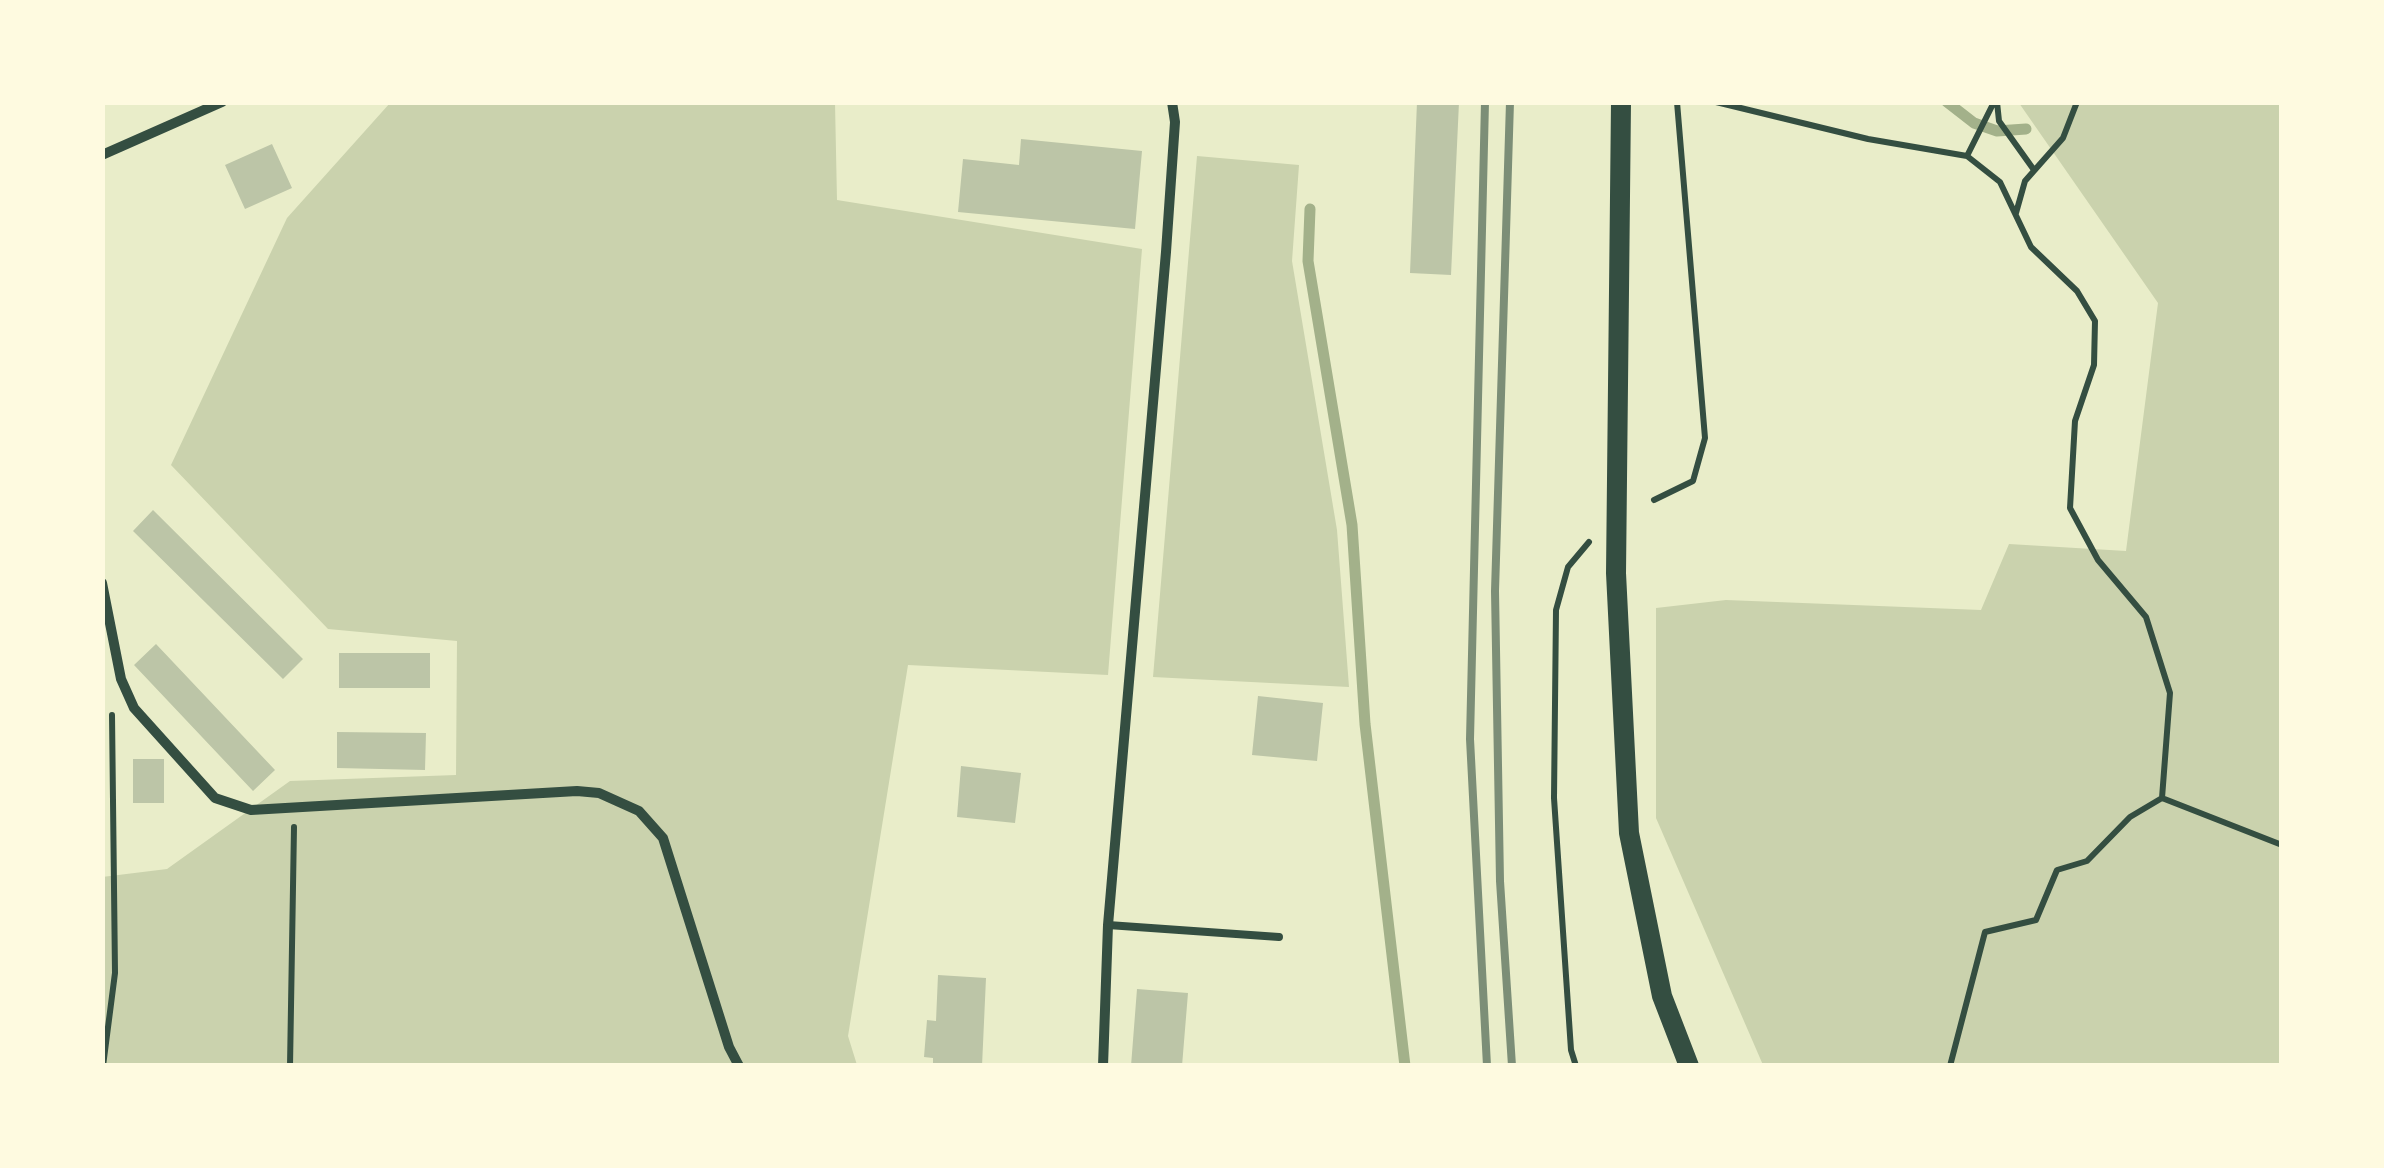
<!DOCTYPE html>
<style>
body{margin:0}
#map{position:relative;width:2384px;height:1168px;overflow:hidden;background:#e9edc9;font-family:Cabin,sans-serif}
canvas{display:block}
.frame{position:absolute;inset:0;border:105px solid #fefae0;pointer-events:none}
</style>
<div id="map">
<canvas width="2384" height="1168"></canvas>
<div class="frame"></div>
</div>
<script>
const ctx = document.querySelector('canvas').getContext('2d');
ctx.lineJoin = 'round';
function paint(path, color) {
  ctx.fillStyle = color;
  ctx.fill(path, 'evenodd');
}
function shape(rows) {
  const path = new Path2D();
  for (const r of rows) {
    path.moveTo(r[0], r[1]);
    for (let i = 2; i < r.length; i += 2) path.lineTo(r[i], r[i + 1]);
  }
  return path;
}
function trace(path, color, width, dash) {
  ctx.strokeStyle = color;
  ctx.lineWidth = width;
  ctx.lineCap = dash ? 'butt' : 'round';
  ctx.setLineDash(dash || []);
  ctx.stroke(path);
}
paint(shape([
 [390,103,835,103,837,200,1142,249,1108,675,908,665,848,1036,857,1065,103,1065,102,877,167,869,290,781,456,775,457,641,328,629,171,465,287,218],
 [2019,103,2281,103,2281,1065,1763,1065,1656,818,1656,608,1726,600,1981,610,2009,544,2126,551,2158,303],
 [1197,156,1299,165,1292,261,1337,530,1349,687,1153,677]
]), '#cad2ad');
trace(shape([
 [1947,102,1974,123,1997,131,2026,129],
 [1310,209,1308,261,1352,525,1365,724,1405,1066]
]), '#a3b18a', 11);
paint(shape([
 [1417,102,1459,102,1451,275,1410,273],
 [1021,139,1142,151,1135,229,958,212,963,159,1019,165],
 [272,144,292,188,245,209,225,165],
 [153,510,303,659,283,679,133,531],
 [156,644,275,770,253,791,134,665],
 [339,653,430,653,430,688,339,688],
 [1258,696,1323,703,1317,761,1252,755],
 [337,732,426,733,425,770,337,768],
 [133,759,164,759,164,803,133,803],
 [961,766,1021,773,1015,823,957,817],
 [938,975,986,978,982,1066,933,1066,933,1058,924,1057,927,1020,936,1021],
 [1137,989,1188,993,1182,1066,1131,1066]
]), '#bcc5a7');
trace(shape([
 [1716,102,1868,139,1967,156,2000,182,2031,247,2077,291,2095,321,2094,365,2075,421,2070,508,2098,560,2146,617,2170,693,2162,798],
 [1997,102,1999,121,2034,170],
 [1967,156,1994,102],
 [2016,213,2025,181,2063,138,2077,102],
 [1654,500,1693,481,1705,438,1677,102],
 [2162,798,2282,845],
 [103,1066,115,973,112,715],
 [290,1066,294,827],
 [1576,1066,1571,1050,1554,798,1556,610,1568,567,1589,542],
 [1950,1066,1985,932,2036,920,2057,870,2087,861,2130,817,2162,798]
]), '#344e41', 6);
trace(shape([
 [1108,925,1279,937]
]), '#344e41', 8);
trace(shape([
 [102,155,222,102],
 [102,583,121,679,134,708,215,798,251,810,577,791,599,793,639,811,663,838,729,1047,739,1066],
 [1103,1066,1108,925,1166,252,1175,122,1172,102]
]), '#344e41', 10);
trace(shape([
 [1621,102,1616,573,1629,833,1662,996,1689,1066]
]), '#344e41', 20);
trace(shape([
 [1485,102,1470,739,1487,1066],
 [1510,102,1495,591,1500,881,1512,1066]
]), '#7c8e77', 8);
</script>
